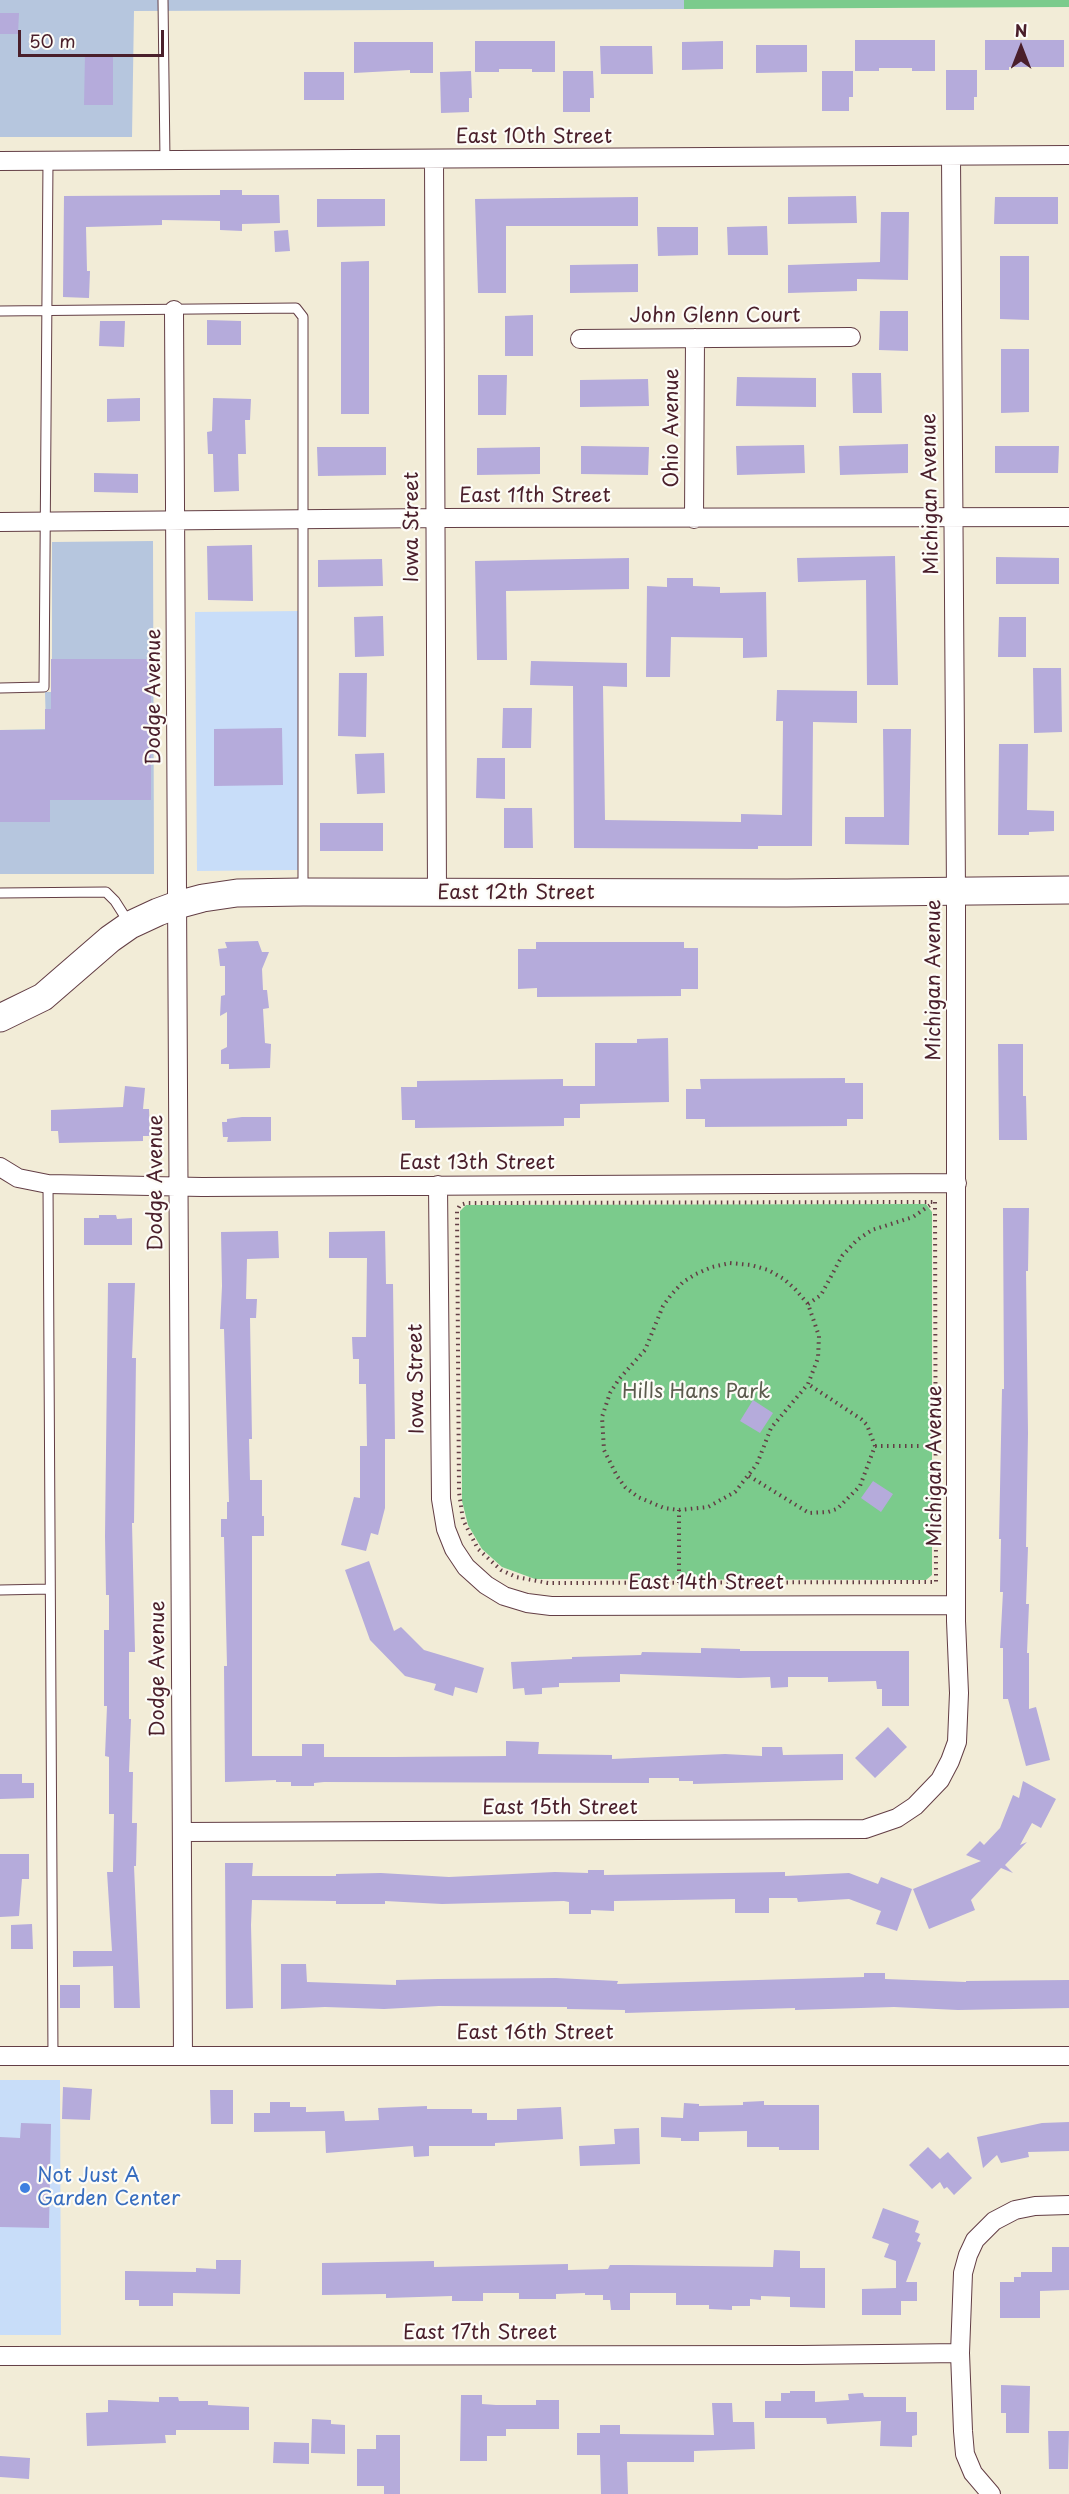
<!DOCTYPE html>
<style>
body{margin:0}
#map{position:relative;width:1069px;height:2494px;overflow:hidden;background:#f2ecd7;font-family:"Playpen Sans",sans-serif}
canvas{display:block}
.north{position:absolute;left:991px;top:18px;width:60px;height:60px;-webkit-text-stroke:4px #fdfcf7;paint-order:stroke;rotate:0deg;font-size:16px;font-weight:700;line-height:24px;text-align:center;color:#4a1f2b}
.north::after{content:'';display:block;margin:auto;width:21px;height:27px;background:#4a1f2b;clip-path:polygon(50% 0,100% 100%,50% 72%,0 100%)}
.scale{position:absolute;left:18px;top:30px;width:146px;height:27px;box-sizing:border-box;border:3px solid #4a1f2b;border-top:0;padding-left:8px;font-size:18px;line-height:21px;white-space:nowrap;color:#4a1f2b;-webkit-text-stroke:4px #fdfcf7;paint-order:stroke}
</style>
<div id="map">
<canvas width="1069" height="2494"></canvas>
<div class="north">N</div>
<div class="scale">50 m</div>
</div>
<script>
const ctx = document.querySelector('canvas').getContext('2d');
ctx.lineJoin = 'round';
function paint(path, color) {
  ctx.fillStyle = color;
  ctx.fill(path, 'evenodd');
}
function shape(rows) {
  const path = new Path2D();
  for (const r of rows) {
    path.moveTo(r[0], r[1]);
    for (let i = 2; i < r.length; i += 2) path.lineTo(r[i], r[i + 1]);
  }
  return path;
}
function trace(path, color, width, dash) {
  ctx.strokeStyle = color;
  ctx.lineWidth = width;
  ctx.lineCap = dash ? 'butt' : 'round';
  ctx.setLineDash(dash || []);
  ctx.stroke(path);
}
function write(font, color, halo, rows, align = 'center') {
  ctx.font = font + ' "Playpen Sans",sans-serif';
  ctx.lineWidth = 4.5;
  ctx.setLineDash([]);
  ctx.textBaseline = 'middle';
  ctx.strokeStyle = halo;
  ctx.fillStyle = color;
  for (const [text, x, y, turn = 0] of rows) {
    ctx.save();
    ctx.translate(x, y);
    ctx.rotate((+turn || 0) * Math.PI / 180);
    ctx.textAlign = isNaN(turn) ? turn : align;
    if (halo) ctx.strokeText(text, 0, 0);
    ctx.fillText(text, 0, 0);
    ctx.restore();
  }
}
paint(shape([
 [300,611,298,870,197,871,195,612],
 [0,2080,60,2080,61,2335,0,2335]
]), '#c8ddf9');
paint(shape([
 [0,0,684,0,684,9,134,11,132,137,0,137],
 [153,541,154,874,0,874,0,730,46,729,45,692,52,692,52,542]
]), '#b6c6de');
paint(shape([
 [684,0,1069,0,1069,7,684,9],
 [926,1204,932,1212,932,1575,926,1580,535,1579,502,1567,482,1549,468,1525,462,1501,460,1211,466,1205]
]), '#7bcb8c');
paint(shape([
 [0,13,19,13,18,34,0,34],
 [855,40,935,40,935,71,912,71,912,68,879,68,879,71,855,71],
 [985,40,1064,40,1064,67,1009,67,1009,70,985,70],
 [475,41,555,41,555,72,532,72,532,69,499,69,499,72,475,72],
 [723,41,723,69,682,70,682,42],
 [354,42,433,42,433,73,410,73,410,70,354,73],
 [756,45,807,45,807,72,756,73],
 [600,46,652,46,653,74,601,74],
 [85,54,113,54,113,105,84,105],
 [946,70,977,70,977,97,974,97,974,110,946,110],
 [471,71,472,98,469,98,469,112,441,113,440,72],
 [563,71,593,71,594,98,590,98,590,112,563,112],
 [822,71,853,71,853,97,849,97,849,111,822,111],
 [304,72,344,72,344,100,304,100],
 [220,190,242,190,242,195,279,195,280,223,242,224,242,231,220,230,220,221,162,220,162,225,86,227,87,271,90,271,89,298,63,297,64,196,220,195],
 [856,196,857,223,788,224,788,197],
 [638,197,638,226,506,226,506,293,478,293,475,199],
 [995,197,1058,197,1058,224,994,224],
 [317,199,385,199,385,226,317,227],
 [881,212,909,212,908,280,857,279,857,291,788,293,788,265,880,262],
 [767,226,768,255,728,255,727,227],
 [657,227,698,227,698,255,658,256],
 [288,230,290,251,275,252,274,231],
 [1000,256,1029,256,1029,320,1000,319],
 [369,261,369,414,341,414,341,262],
 [638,264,638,292,570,293,570,265],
 [880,311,908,311,908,351,879,350],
 [533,315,533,356,505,356,505,316],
 [207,320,241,321,241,345,207,345],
 [100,321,125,321,124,347,99,346],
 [1001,349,1029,349,1029,412,1001,413],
 [852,373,881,373,882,413,853,413],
 [478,375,507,375,506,415,478,415],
 [737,377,816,378,816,407,736,406],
 [648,379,649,406,580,407,580,380],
 [140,398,140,421,107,422,107,399],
 [213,398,251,399,250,420,245,420,246,454,238,454,239,491,214,492,213,454,208,454,207,432,212,431],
 [908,444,908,473,840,475,839,446],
 [804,445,805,473,737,475,736,446],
 [581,446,649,447,648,475,581,474],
 [995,446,1059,446,1058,473,995,473],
 [317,447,386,447,386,475,318,476],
 [540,447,540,474,477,475,477,448],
 [94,473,138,474,138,493,94,492],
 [252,545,253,601,208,600,207,546],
 [895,556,898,685,867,685,866,580,798,582,797,558],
 [996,557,1059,558,1059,584,996,584],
 [629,558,629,589,506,591,507,660,477,660,475,561],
 [382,559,383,586,318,587,318,560],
 [667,578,693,578,693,586,720,587,720,593,766,592,767,657,743,658,743,638,671,637,670,677,646,677,647,586,667,587],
 [383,616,384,656,355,657,354,617],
 [999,617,1026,617,1026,657,998,657],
 [51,659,151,659,151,800,50,800,50,822,0,822,0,730,45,730,45,709,51,709],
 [531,661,627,663,627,687,603,686,605,820,741,822,741,814,782,815,783,721,776,721,777,690,857,691,857,723,813,722,812,846,758,846,758,849,574,848,573,686,530,685],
 [1033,668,1061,668,1062,732,1034,733],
 [339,673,367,673,366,737,338,736],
 [503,708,532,708,531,748,502,748],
 [282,728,283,785,214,786,214,729],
 [883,729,911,729,909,845,845,844,845,817,884,817],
 [999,744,1028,744,1027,810,1054,811,1054,831,1029,832,1029,835,998,835],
 [384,753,385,793,357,794,355,754],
 [477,758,505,758,505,799,476,798],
 [504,808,532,808,533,848,504,848],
 [320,823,383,823,383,851,320,851],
 [258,941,262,952,269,952,262,969,263,990,267,990,269,1008,263,1009,265,1043,271,1044,270,1068,229,1069,229,1064,221,1064,221,1050,227,1047,227,1012,220,1016,221,996,225,995,225,966,220,966,218,949,227,948,225,942],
 [536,942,684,942,684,948,698,948,698,989,681,989,681,996,537,997,537,988,518,989,518,949,536,949],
 [668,1038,669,1102,580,1104,580,1118,564,1118,564,1126,415,1128,415,1120,402,1120,401,1087,417,1087,417,1081,563,1079,563,1086,595,1086,595,1043,637,1043,637,1039],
 [998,1044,1023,1044,1023,1096,1026,1096,1027,1140,999,1140],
 [845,1078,845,1083,863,1083,863,1119,847,1119,847,1126,705,1127,705,1119,686,1119,686,1089,701,1089,700,1079],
 [125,1086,145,1088,143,1109,149,1109,150,1136,143,1136,143,1141,59,1143,58,1131,51,1131,51,1110,123,1107],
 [242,1117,271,1117,271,1141,227,1142,228,1137,223,1137,222,1122,227,1122,227,1119],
 [1003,1208,1029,1208,1028,1271,1026,1271,1028,1433,1026,1547,1028,1547,1026,1604,1029,1604,1027,1653,1029,1653,1029,1709,1036,1707,1050,1760,1026,1766,1008,1699,1003,1699,1003,1648,1000,1648,1003,1592,1000,1592,1001,1539,999,1539,1002,1389,1004,1389],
 [99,1215,116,1215,117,1219,132,1218,132,1245,84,1245,84,1218,99,1218],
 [278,1231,279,1258,247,1259,246,1299,257,1299,256,1318,250,1318,252,1439,249,1439,250,1480,262,1480,262,1516,264,1516,264,1536,252,1536,252,1756,302,1756,302,1744,324,1744,324,1757,394,1757,506,1756,506,1741,539,1742,538,1754,612,1755,612,1759,725,1754,762,1756,762,1747,782,1747,783,1755,843,1754,843,1780,693,1784,693,1781,679,1781,679,1778,649,1778,649,1783,646,1783,324,1782,314,1783,314,1786,291,1786,291,1782,276,1782,276,1780,225,1782,224,1666,227,1666,224,1537,221,1537,221,1519,227,1519,227,1502,229,1502,224,1329,220,1329,222,1286,221,1232],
 [385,1231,386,1284,393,1284,395,1439,385,1439,385,1508,378,1535,371,1533,366,1551,341,1545,354,1497,360,1498,360,1446,367,1446,366,1384,359,1384,359,1359,353,1359,352,1337,366,1337,367,1258,329,1258,329,1232],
 [108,1283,135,1283,132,1358,136,1358,134,1523,132,1523,135,1652,129,1652,129,1719,131,1719,129,1772,133,1772,132,1823,137,1823,136,1866,134,1866,140,2008,114,2008,113,1966,73,1967,73,1951,112,1951,107,1872,113,1872,114,1814,109,1814,109,1757,105,1756,107,1706,104,1706,104,1630,109,1630,109,1595,106,1595,105,1536],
 [753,1400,773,1413,760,1433,740,1421],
 [873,1481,893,1494,881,1512,861,1498],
 [369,1561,394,1631,401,1627,424,1650,484,1668,477,1693,455,1687,453,1696,434,1690,436,1684,405,1676,370,1640,345,1570],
 [701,1648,740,1649,740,1651,909,1651,909,1706,882,1706,882,1689,877,1689,876,1681,828,1682,828,1677,788,1677,788,1687,771,1688,770,1677,739,1678,620,1674,620,1682,559,1683,559,1687,542,1688,542,1694,525,1695,524,1688,513,1689,511,1662,572,1659,572,1657,641,1655,642,1652,701,1653],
 [888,1727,907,1747,875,1778,855,1758],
 [0,1774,22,1774,22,1783,34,1783,34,1798,0,1799],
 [1023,1781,1056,1799,1041,1828,1032,1823,1020,1845,1027,1842,1005,1865,1013,1873,1001,1868,971,1900,975,1910,929,1929,913,1889,981,1861,966,1855,980,1841,984,1845,1000,1828,1013,1795,1019,1798],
 [0,1854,29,1854,29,1879,22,1879,19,1916,0,1917],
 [225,1863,253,1863,252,1876,336,1876,336,1874,381,1873,449,1877,555,1872,588,1873,588,1870,604,1870,604,1875,785,1872,785,1876,849,1873,878,1884,881,1877,912,1889,897,1931,876,1924,881,1911,849,1899,798,1902,797,1898,769,1898,769,1913,735,1913,735,1899,614,1901,614,1911,591,1910,591,1914,569,1914,569,1902,564,1901,442,1904,385,1901,385,1904,336,1904,336,1901,252,1900,251,1925,253,2008,226,2009],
 [32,1924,33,1949,11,1949,11,1925],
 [281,1964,306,1964,307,1982,396,1985,396,1980,438,1979,556,1978,618,1981,617,1984,864,1977,864,1973,885,1973,885,1979,966,1982,966,1981,1069,1980,1069,2008,958,2010,894,2007,795,2010,795,2008,625,2013,625,2010,567,2009,567,2007,439,2006,384,2009,325,2007,281,2009],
 [60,1985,80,1985,80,2008,60,2008],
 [63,2087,92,2089,90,2120,62,2119],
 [210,2090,233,2090,233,2124,211,2124],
 [764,2101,764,2105,819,2105,819,2150,779,2150,779,2147,747,2147,747,2131,699,2132,699,2141,681,2141,681,2138,661,2137,661,2117,683,2118,684,2103,699,2104,699,2106,743,2105,743,2102],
 [270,2102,290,2102,290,2107,306,2107,306,2112,344,2111,345,2121,379,2120,378,2108,427,2106,427,2109,472,2109,472,2113,487,2113,487,2120,517,2120,517,2109,561,2107,563,2139,495,2143,495,2146,429,2146,429,2156,414,2157,413,2146,326,2153,325,2131,254,2132,254,2113,270,2113],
 [1069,2122,1069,2151,1028,2152,1029,2157,1001,2163,997,2155,983,2168,977,2137,1042,2123],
 [21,2123,51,2124,49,2228,0,2227,0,2137,20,2138],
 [639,2128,640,2164,580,2166,579,2146,615,2144,614,2129],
 [928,2147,940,2159,948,2152,972,2178,954,2195,947,2187,944,2189,940,2182,932,2189,909,2165],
 [883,2208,919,2221,915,2232,920,2234,917,2241,921,2243,906,2282,917,2282,917,2301,901,2301,901,2315,862,2315,862,2289,896,2288,896,2261,884,2257,889,2244,872,2238],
 [1052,2247,1069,2247,1069,2290,1040,2291,1040,2318,1000,2318,1000,2282,1014,2282,1014,2277,1021,2277,1021,2272,1052,2272],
 [774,2250,800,2251,800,2268,825,2268,825,2308,790,2307,790,2297,761,2296,761,2300,750,2299,750,2306,732,2306,732,2310,709,2309,709,2305,676,2305,676,2293,630,2293,630,2310,611,2310,610,2300,603,2300,603,2295,585,2295,585,2293,556,2294,556,2299,519,2299,519,2293,483,2293,483,2301,452,2301,452,2296,386,2298,386,2294,322,2295,322,2263,434,2261,434,2267,568,2264,568,2270,608,2269,610,2265,629,2265,773,2267],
 [216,2260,241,2260,240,2294,173,2293,173,2306,139,2306,139,2300,125,2300,125,2271,196,2272,196,2268,216,2269],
 [1001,2385,1030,2386,1029,2433,1006,2433,1006,2413,1001,2413],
 [790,2391,815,2391,815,2402,849,2400,848,2394,863,2393,864,2397,906,2397,906,2412,917,2412,917,2435,912,2436,912,2447,880,2446,881,2421,827,2424,826,2418,765,2418,765,2401,781,2401,781,2393,790,2393],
 [461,2395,482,2395,482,2404,496,2405,536,2405,536,2400,559,2400,559,2429,506,2429,506,2436,487,2436,487,2461,460,2461],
 [159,2397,178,2397,179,2401,208,2401,208,2405,249,2407,249,2430,176,2430,176,2435,165,2435,166,2443,87,2446,86,2413,108,2412,108,2400,159,2402],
 [712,2403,732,2403,733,2422,754,2422,755,2449,694,2451,694,2462,627,2462,628,2494,601,2494,600,2455,577,2455,577,2433,600,2433,600,2425,620,2425,620,2434,714,2435],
 [312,2419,331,2420,331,2424,345,2425,345,2454,311,2453],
 [1048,2431,1069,2431,1068,2469,1049,2469],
 [376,2435,400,2435,400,2494,384,2494,384,2486,357,2486,357,2449,376,2449],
 [274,2442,309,2443,309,2464,273,2463],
 [0,2456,30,2458,29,2479,0,2477]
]), '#b5abdb');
const lane = shape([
 [163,0,165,160],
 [0,311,296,308,303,317,303,889],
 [0,688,44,687,48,161],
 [0,893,106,892,115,901,129,923],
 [48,1184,53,2056],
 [0,1590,50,1589]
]);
const street = shape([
 [434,160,437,893],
 [0,161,1069,155],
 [174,310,183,2056],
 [580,339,851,337],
 [694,519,695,338],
 [0,522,434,518,1069,517],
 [0,1167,18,1178,48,1184,202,1187,957,1183],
 [438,1185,441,1499,446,1529,454,1549,466,1567,486,1585,504,1596,527,1603,551,1606,956,1605],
 [182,1832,865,1829,897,1818,915,1806,940,1780,950,1761,957,1742,959,1693,956,1621,956,892,951,157],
 [0,2056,1069,2056],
 [0,2356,802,2355,960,2353],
 [991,2494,973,2473,965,2454,963,2431,960,2353,963,2273,968,2255,975,2240,994,2221,1015,2210,1035,2206,1069,2205]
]);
const secondary = shape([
 [0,1018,43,997,110,939,130,925,158,912,177,905,203,898,237,893,303,892,787,893,1069,890]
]);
trace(lane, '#633e45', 11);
trace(street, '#633e45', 20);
trace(secondary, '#633e45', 29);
trace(shape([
 [935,1202,936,1582,548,1583,516,1577,501,1570,478,1549,463,1520,459,1492,457,1211,460,1205,467,1203,935,1202],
 [730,1263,751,1265,768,1270,784,1279,795,1289,808,1304,819,1336,818,1358,808,1384,771,1428,757,1464,735,1492,708,1507,679,1510,664,1508,638,1497,625,1487,617,1476,604,1450,602,1417,610,1393,619,1379,645,1350,663,1306,671,1295,683,1282,696,1274,712,1267,730,1263],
 [808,1304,821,1295,842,1256,857,1240,872,1230,913,1217,933,1203],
 [875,1446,935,1446],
 [749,1476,809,1513,828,1512,837,1509,860,1486,875,1446,867,1425,861,1419,808,1384],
 [679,1583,679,1510]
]), '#633e45', 4, [1.5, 4.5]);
trace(lane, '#fff', 9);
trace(street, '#fff', 18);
trace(secondary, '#fff', 27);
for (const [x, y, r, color] of [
 [25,2188,6,"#3f7fe0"]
]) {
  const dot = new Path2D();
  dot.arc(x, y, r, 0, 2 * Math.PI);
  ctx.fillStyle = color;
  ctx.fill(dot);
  trace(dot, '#fdfcf7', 2);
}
write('20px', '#4a1f2b', '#fdfcf7', [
 ["East 10th Street",534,137],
 ["John Glenn Court",715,316],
 ["Ohio Avenue",672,428,-90],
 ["Michigan Avenue",931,494,-91],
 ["East 11th Street",535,496],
 ["Iowa Street",412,527,-90],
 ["Dodge Avenue",154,697,-90],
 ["East 12th Street",516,893],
 ["Michigan Avenue",934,980,-90],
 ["East 13th Street",477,1163],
 ["Dodge Avenue",156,1183,-90],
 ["Iowa Street",417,1379,-91],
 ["Michigan Avenue",935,1466,-90],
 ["East 14th Street",706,1583],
 ["Dodge Avenue",158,1669,-90],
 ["East 15th Street",560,1808],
 ["East 16th Street",535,2033],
 ["East 17th Street",480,2333]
]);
write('20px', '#5b5b4d', '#fdfcf7', [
 ["Hills Hans Park",696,1392]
]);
write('20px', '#366cbe', '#fdfcf7', [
 ["Not Just A",37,2176],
 ["Garden Center",37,2199]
], 'left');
</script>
